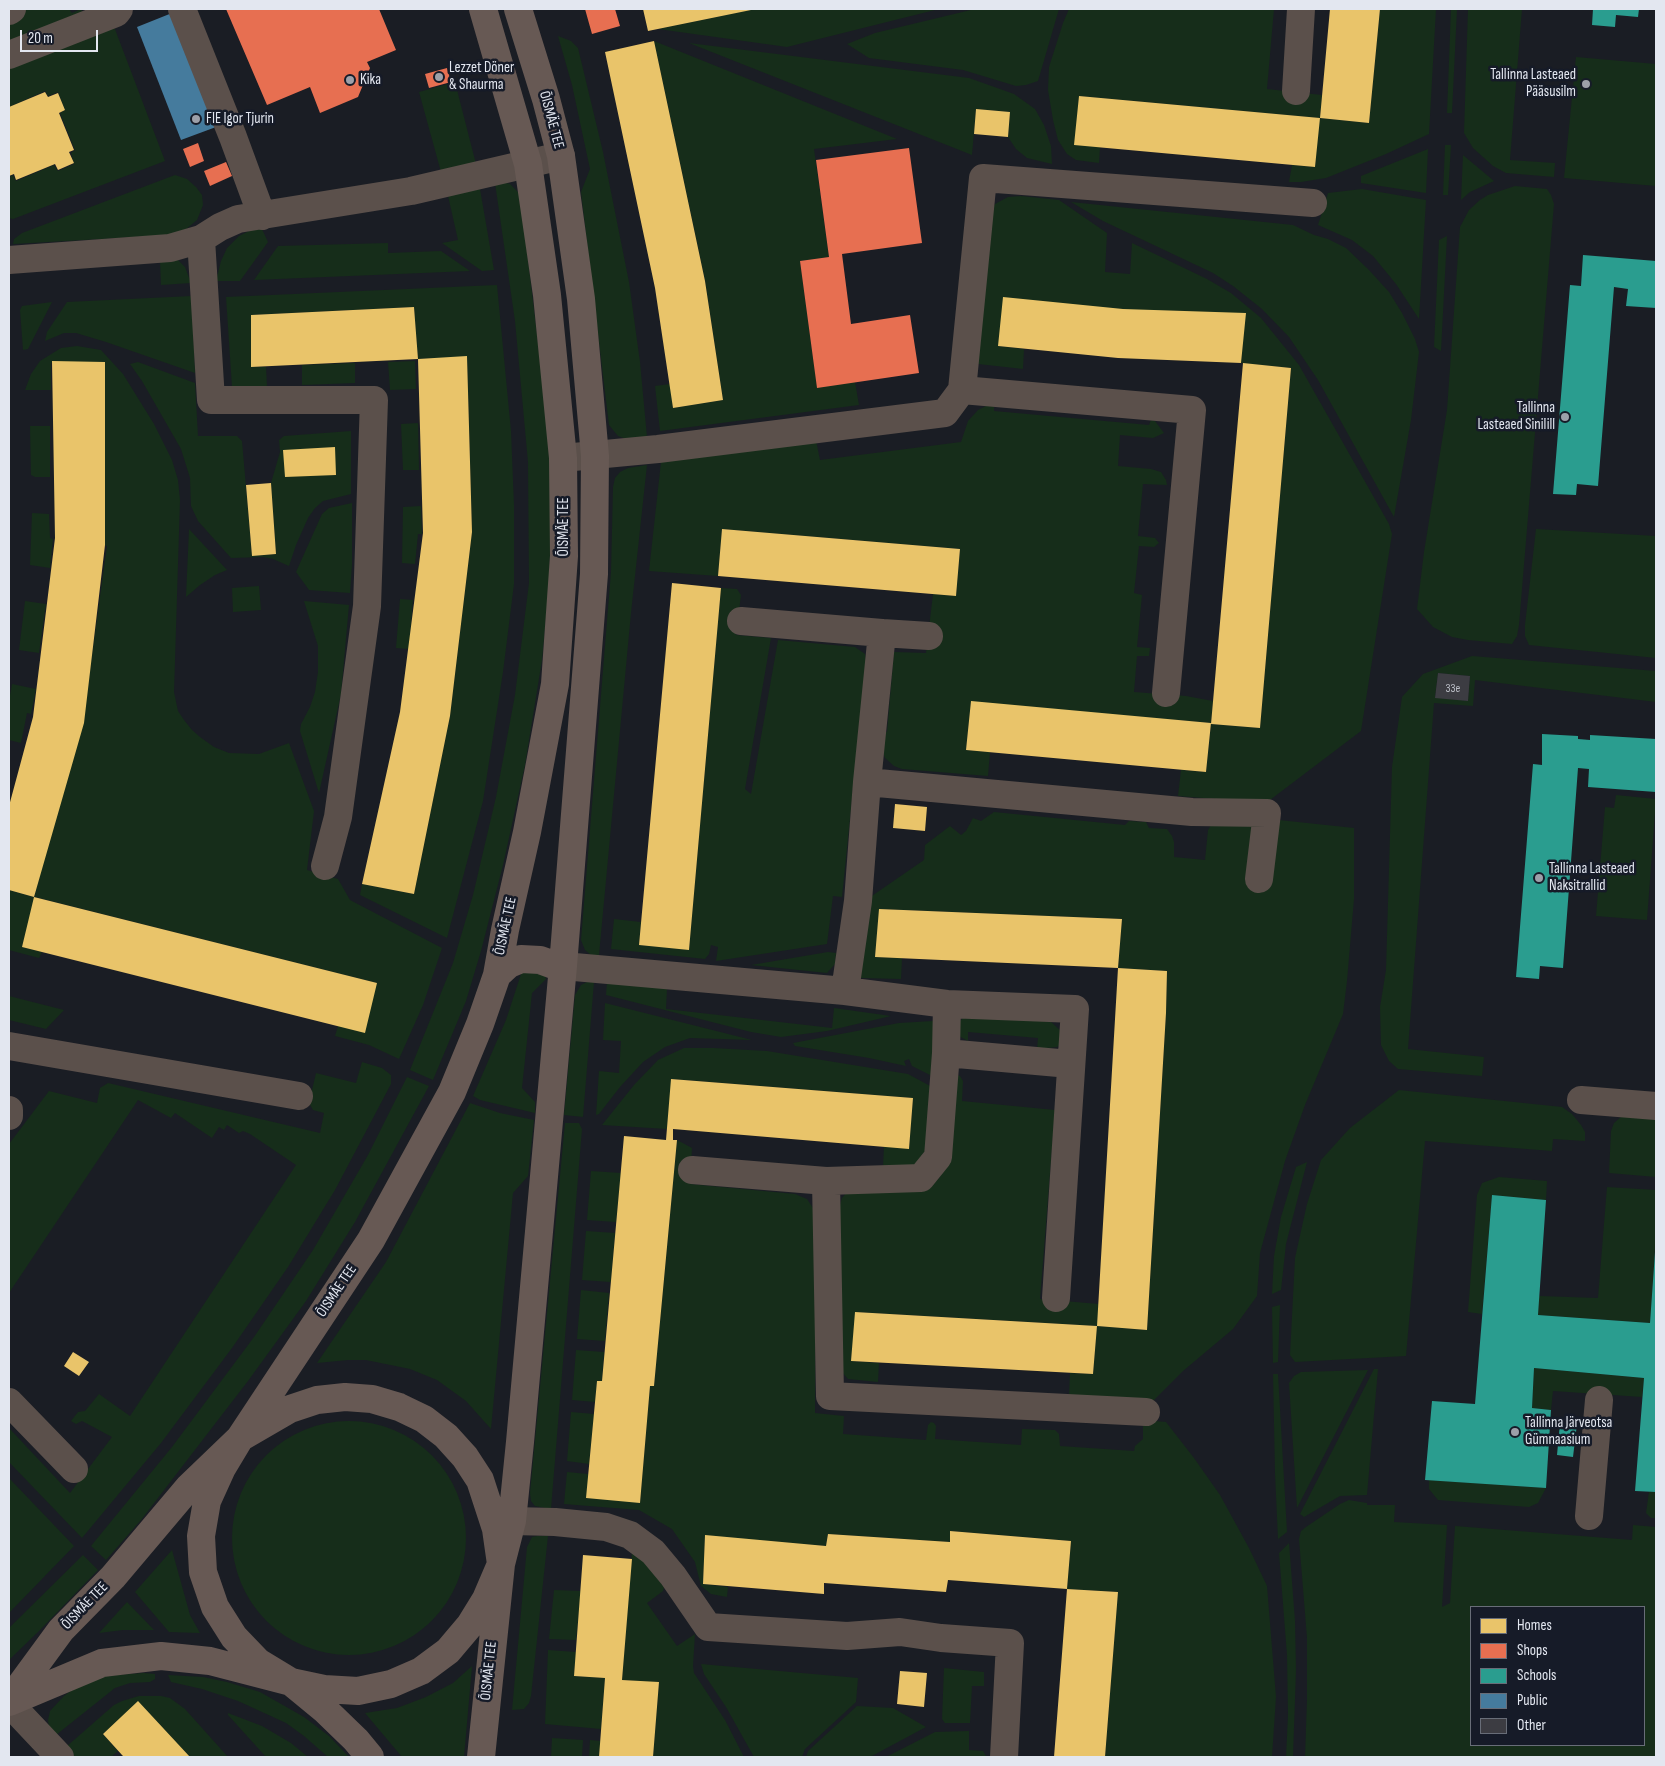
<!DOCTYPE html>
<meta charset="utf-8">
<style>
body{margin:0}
#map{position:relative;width:1665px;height:1766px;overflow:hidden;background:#1a1d24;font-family:"Sofia Sans Condensed",sans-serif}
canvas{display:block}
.frame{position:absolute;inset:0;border:10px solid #e3e7f0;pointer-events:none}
.legend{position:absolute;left:1470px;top:1606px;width:175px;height:140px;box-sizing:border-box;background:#161b28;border:1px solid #686d78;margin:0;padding:6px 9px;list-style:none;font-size:15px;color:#e3e7f0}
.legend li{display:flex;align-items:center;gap:10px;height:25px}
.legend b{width:25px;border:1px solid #686d78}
.scale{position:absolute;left:20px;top:30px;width:78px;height:22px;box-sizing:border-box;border:2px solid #e3e7f0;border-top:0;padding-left:6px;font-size:15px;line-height:18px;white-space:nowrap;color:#e3e7f0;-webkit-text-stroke:4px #161b28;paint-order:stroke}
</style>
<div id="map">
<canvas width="1665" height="1766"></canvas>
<div class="frame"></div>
<ul class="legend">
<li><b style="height:14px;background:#e9c46a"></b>Homes</li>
<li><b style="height:14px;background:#e76f51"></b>Shops</li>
<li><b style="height:14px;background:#2a9d8f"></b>Schools</li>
<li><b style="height:14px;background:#457b9d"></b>Public</li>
<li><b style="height:14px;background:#3c3c42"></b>Other</li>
</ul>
<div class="scale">20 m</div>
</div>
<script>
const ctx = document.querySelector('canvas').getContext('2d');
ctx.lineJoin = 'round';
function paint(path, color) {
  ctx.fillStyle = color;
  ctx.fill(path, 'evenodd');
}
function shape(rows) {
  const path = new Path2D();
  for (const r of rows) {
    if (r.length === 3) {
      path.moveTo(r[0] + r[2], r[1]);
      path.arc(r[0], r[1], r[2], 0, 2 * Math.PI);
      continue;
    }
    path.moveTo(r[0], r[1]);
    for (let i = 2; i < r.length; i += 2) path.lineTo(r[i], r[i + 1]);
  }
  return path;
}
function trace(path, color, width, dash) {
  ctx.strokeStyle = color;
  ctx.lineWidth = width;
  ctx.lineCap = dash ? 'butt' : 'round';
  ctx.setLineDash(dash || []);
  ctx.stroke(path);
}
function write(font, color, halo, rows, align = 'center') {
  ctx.font = font + ' "Sofia Sans Condensed",sans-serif';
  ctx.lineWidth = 5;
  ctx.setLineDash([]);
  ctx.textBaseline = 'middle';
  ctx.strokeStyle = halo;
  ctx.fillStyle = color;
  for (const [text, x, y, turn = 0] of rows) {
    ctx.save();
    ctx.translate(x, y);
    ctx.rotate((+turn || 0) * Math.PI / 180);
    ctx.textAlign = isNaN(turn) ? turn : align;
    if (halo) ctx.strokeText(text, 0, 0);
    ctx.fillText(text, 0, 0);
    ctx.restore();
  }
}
paint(shape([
 [27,9,69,9,72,13,81,9,85,16,9,47,9,24],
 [755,9,939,9,787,47,658,29],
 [975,9,1059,9,1038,81,1026,85,1016,86,963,70,869,58,847,44,875,33],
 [1069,9,1274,9,1267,89,1322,95,1320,118,1369,123,1380,9,1436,9,1429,134,1386,154,1326,178,1301,182,1289,182,1292,165,1315,167,1319,118,1079,96,1075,144,1100,147,1099,163,1076,160,1067,154,1058,140,1053,120,1048,90,1049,67,1063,23],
 [1451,9,1457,9,1452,113,1447,113],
 [1468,9,1522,9,1510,160,1555,163,1554,177,1506,173,1493,166,1473,148,1464,133],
 [113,24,165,161,13,219,9,218,9,177,13,175,16,181,54,165,58,171,74,164,71,153,75,150,60,113,65,110,58,92,48,96,45,91,9,107,9,68],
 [558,36,571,41,578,48,603,152,629,282,640,362,647,437,629,440,618,436,609,425,581,192,590,169,572,85],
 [654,41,897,139,814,149,829,257,800,261,817,387,855,382,859,405,660,431,655,386,670,384,673,408,723,400,705,280],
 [689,43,969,78,1014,94,1035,109,1044,125,1051,146,1052,164,1027,158,1016,149,1008,137,1010,112,976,109,972,155],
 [1576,57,1656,64,1656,186,1564,178],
 [455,82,476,164,441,172,419,92],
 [1445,145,1451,145,1448,195,1443,195],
 [1428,149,1426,193,1361,183,1361,176],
 [1463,155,1494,181,1470,192,1461,200],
 [175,175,187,179,196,187,202,195,203,205,197,220,185,230,172,235,13,244,14,239,22,233],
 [503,182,510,184,520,194,527,251,550,444,551,524,549,585,542,660,525,765,503,865,481,951,466,1001,433,1080,410,1070,453,963,473,895,496,797,515,695,529,583,528,462,515,321,495,183],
 [1515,186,1547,189,1551,195,1554,204,1519,625,1517,636,1512,644,1468,640,1452,637,1433,627,1417,609,1424,552,1447,410,1460,227,1469,210,1480,200,1488,195],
 [480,189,494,270,482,271,442,243,458,240,448,196],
 [1362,189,1426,200,1419,319,1396,284,1373,256,1352,240,1318,225,1328,193],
 [1021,196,1059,200,1107,233,1105,272,1130,274,1132,243,1207,279,1231,293,1261,318,1299,365,1389,524,1392,534,1361,731,1266,803,1178,796,1181,770,1206,772,1211,724,1260,728,1291,368,1241,363,1245,313,998,346,1024,349,1023,369,978,364,974,354,989,213,995,204,1008,197],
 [1071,202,1293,225,1314,235,1328,239,1346,248,1369,270,1389,292,1402,313,1415,339,1419,352,1411,420,1394,517,1318,380,1289,337,1262,309,1233,286,1213,273,1103,221],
 [261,227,268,242,240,281,216,281,221,261,227,248,239,236,251,230],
 [1447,236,1441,351,1434,347,1439,240],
 [388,243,388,253,441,251,470,271,254,280,278,246],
 [160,260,178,260,185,267,191,283,161,285],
 [497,285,511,431,514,505,514,584,503,672,483,801,447,938,360,895,362,884,414,894,450,716,472,532,467,357,418,359,414,307,251,315,251,367,266,367,267,386,232,387,226,297],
 [192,296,195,373,106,342,76,333,64,333,45,341,47,332,67,302],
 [52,302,28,349,23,350,20,310,22,306],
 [77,346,101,350,123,374,154,424,172,460,178,480,180,500,174,692,178,711,184,720,192,730,200,737,214,747,229,753,259,754,289,743,314,811,307,870,338,879,350,900,442,948,423,1005,399,1059,369,1045,335,1036,338,1026,377,983,35,897,22,947,42,952,39,958,9,950,9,890,34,897,80,721,83,721,107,546,103,545,104,362,51,363,51,390,25,390,31,374,40,361,61,348],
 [415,361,416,389,390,390,388,362],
 [138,362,195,383,198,436,237,436,242,441,252,556,276,554,271,483,280,452,279,440,284,436,351,431,351,494,323,501,315,508,308,518,296,545,289,566,273,559,263,557,231,558,198,521,191,506,190,478,181,449,142,381,130,364],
 [355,363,355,383,302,385,302,365],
 [994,402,994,411,1149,425,1151,420,1155,421,1164,433,1153,438,1120,435,1118,466,1151,469,1161,472,1166,480,1167,485,1143,484,1138,536,1155,538,1159,543,1154,547,1139,546,1134,593,1142,595,1137,647,1150,648,1149,656,1137,656,1134,692,1186,696,1213,701,1211,723,971,702,966,750,990,752,988,776,902,769,894,766,885,758,881,747,879,732,887,732,894,652,926,653,933,594,956,596,960,549,722,529,718,576,649,571,661,462,816,440,820,460,961,442,968,421,978,410],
 [418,423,419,470,403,470,401,424],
 [30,426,50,426,50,477,35,477,31,475],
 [647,465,631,613,599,955,591,955,585,950,581,940,611,572,613,487,615,478,620,472,628,468],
 [352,503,352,564,350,593,309,590,296,572,322,514,329,508],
 [421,506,422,534,418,534,415,564,402,563,403,507],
 [32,513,49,514,50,538,53,539,50,568,30,565],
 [189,529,227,570,215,575,200,585,186,597],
 [1536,529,1656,536,1656,658,1529,645,1525,636,1525,625],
 [259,586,261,610,233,612,232,588],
 [721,588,737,589,741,595,736,635,771,638,745,789,751,794,778,640,855,647,865,654,866,661,842,897,833,896,827,944,716,961,718,947,711,945,709,954,705,959,611,949,614,919,641,922,639,945,689,949],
 [400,599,413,600,409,649,396,648],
 [25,601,46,604,39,653,19,650],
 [304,601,349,605,341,694,319,793,300,731,301,724,310,707,315,692,318,672,318,646],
 [1472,656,1656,671,1656,702,1475,680,1473,706,1434,703,1408,1049,1484,1057,1482,1076,1398,1069,1389,1061,1381,1045,1380,1007,1386,970,1392,767,1402,697,1423,674],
 [1438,673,1470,676,1468,701,1435,697],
 [12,684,36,689,31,714,27,713,21,743,9,740,9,701],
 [1616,795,1656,799,1647,920,1596,916,1605,807,1614,808],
 [994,812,1125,825,1129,821,1146,822,1149,828,1167,829,1172,836,1174,842,1174,857,1205,860,1208,830,1214,820,1279,820,1354,828,1354,899,1347,981,1343,1014,1305,1105,1285,1161,1260,1253,1257,1296,1233,1329,1183,1371,1153,1401,1069,1395,1070,1373,1093,1374,1097,1326,856,1312,851,1361,879,1363,878,1382,848,1379,841,1371,839,1209,842,1198,847,1192,857,1189,913,1192,928,1190,940,1177,946,1163,957,1075,960,1076,963,1081,962,1101,1055,1110,1040,1299,1099,1304,1098,1326,1147,1330,1166,1013,1167,971,1118,968,1122,919,880,909,875,957,902,958,901,979,861,978,859,967,866,900,924,860,925,845,950,826,961,835,966,831,973,818,981,821],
 [828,952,836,953,835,964,827,973,751,965],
 [522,971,545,975,546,979,532,993,522,1088,535,1102,535,1113,480,1100,473,1096,506,1020],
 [587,982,594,982,583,1117,564,1115,575,995,581,985],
 [607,982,667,988,666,1009,832,1028,834,1008,891,1016,827,1031,781,1037,751,1032,606,995],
 [9,996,64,1010,46,1029,9,1020],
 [605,1003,752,1040,690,1038,665,1047,643,1062,620,1087,599,1114,596,1115,599,1071,619,1073,621,1041,603,1040],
 [963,1018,1028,1019,1051,1022,1060,1030,1063,1037,1062,1043,1057,1047,1037,1049,1038,1038,968,1032,968,1041,957,1035,959,1022],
 [933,1021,941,1031,932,1076,912,1066,909,1059,904,1061,906,1066,869,1058,795,1046,793,1043,899,1023],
 [684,1048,713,1048,767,1051,908,1074,932,1087,925,1151,915,1165,883,1167,884,1146,909,1148,913,1098,672,1079,667,1129,602,1125,634,1085,658,1060],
 [362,1062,382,1068,391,1075,391,1084,335,1190,288,1267,232,1348,161,1443,82,1538,9,1462,9,1428,70,1493,112,1437,82,1421,76,1424,71,1421,78,1412,85,1411,99,1394,130,1416,296,1165,250,1134,243,1131,239,1133,227,1125,224,1130,219,1127,212,1138,175,1113,171,1118,138,1100,9,1293,9,1144,49,1091,97,1103,100,1088,108,1083,320,1133,324,1113,313,1110,309,1103,316,1073,356,1083],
 [407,1077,429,1086,355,1222,306,1301,248,1381,141,1520,106,1560,91,1546,172,1447,254,1337,313,1250,368,1155],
 [1399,1090,1562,1107,1572,1114,1581,1125,1585,1132,1585,1141,1553,1139,1552,1151,1425,1141,1406,1356,1295,1362,1290,1355,1295,1258,1307,1204,1321,1160,1350,1128],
 [470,1103,500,1113,534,1120,528,1176,513,1193,491,1429,466,1401,437,1380,410,1369,366,1360,348,1360,317,1363,386,1262],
 [1630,1114,1656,1117,1656,1177,1609,1173,1611,1131,1614,1123,1621,1117],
 [565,1123,579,1123,582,1129,551,1509,535,1506,531,1501,530,1493],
 [677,1140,692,1148,690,1184,795,1194,807,1199,813,1208,816,1218,815,1413,844,1416,843,1434,926,1440,928,1425,931,1422,934,1423,936,1426,935,1439,1021,1445,1022,1429,1055,1430,1059,1434,1060,1446,1134,1451,1135,1446,1143,1439,1143,1420,1166,1422,1194,1458,1220,1495,1249,1548,1267,1586,1276,1697,1272,1757,1105,1757,1118,1592,1067,1589,1071,1541,950,1531,950,1542,828,1534,826,1546,705,1536,703,1584,728,1587,727,1597,711,1594,701,1586,695,1562,672,1529,639,1510,564,1504,567,1472,588,1474,640,1502,650,1386,654,1386],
 [1307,1162,1286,1244,1281,1290,1272,1294,1274,1256,1281,1217,1296,1167],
 [591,1171,621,1173,616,1222,587,1220],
 [1499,1177,1547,1181,1546,1200,1492,1195,1482,1314,1468,1312,1477,1195,1482,1183],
 [1607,1187,1656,1190,1656,1234,1650,1323,1538,1315,1539,1296,1598,1298],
 [586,1231,615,1233,611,1282,582,1280],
 [581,1290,609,1293,605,1341,577,1339],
 [1280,1305,1278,1362,1273,1363,1272,1307],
 [576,1350,604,1352,602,1381,597,1381,595,1402,572,1400],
 [1534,1368,1644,1378,1642,1397,1553,1391,1551,1410,1532,1408],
 [1374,1369,1378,1369,1367,1495,1340,1496,1304,1517,1300,1514],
 [1368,1370,1297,1508,1289,1383,1294,1376,1301,1372],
 [1273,1374,1278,1374,1287,1532,1278,1539,1275,1473],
 [571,1412,594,1414,589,1464,567,1461],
 [349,1538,117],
 [9,1478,74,1546,9,1613],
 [1429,1480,1546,1488,1538,1503,1529,1507,1438,1500,1429,1489],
 [1649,1492,1656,1492,1656,1518,1651,1518,1646,1513],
 [1349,1500,1367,1503,1367,1505,1395,1505,1394,1522,1447,1525,1442,1607,1450,1603,1455,1526,1632,1540,1633,1525,1656,1527,1656,1757,1305,1757,1307,1700,1307,1638,1299,1539,1301,1531,1306,1527,1340,1504],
 [1471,1607,1644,1607,1644,1745,1471,1745],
 [537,1536,548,1536,531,1696,529,1703,524,1709,512,1710,527,1547,532,1537],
 [1289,1543,1295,1621,1296,1670,1293,1757,1286,1757,1288,1715,1287,1655,1279,1553],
 [172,1550,190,1615,200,1633,169,1632,135,1592],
 [632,1552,643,1559,664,1587,663,1591,647,1603,677,1646,695,1634,693,1666,694,1673,725,1720,744,1757,653,1757,659,1683,622,1680],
 [83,1555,98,1570,39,1631,9,1660,9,1628],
 [554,1590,581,1591,576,1640,549,1639],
 [127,1602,154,1630,123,1630,99,1633],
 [548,1650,576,1652,574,1676,605,1678,601,1729,545,1724],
 [701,1664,858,1678,856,1702,805,1749,802,1757,754,1757,726,1707,704,1674],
 [472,1666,464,1757,402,1757,365,1713,397,1708,426,1697,453,1683],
 [944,1668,984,1672,984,1686,972,1686,970,1723,945,1723,942,1719],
 [144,1673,155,1674,155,1679,150,1682,130,1683,115,1688,56,1735,49,1727,48,1720,50,1711,64,1696,77,1686,102,1676],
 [168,1675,203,1677,227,1682,260,1692,304,1717,329,1736,349,1757,328,1757,304,1736,286,1723,238,1701,202,1689,171,1682],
 [139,1696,161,1696,170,1698,185,1709,228,1757,190,1757,138,1702,103,1734,118,1751,111,1757,75,1757,66,1747,114,1705,122,1701],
 [857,1706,893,1708,926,1727,870,1757,806,1757,808,1751],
 [228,1713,262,1726,291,1743,308,1757,266,1757,228,1715],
 [969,1731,969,1750,983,1751,986,1756,985,1757,886,1757,935,1732],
 [552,1738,583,1740,582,1757,551,1757],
 [590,1740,601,1741,599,1757,589,1757]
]), '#162d1a');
paint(shape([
 [643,9,751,9,751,10,648,31],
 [1330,9,1380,9,1369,123,1320,118,1315,167,1074,145,1079,96,1320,118],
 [654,41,705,281,723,400,673,408,655,288,605,52],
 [45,92,48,97,58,93,65,110,59,113,74,150,69,152,74,163,58,170,55,164,16,180,14,174,9,176,9,107],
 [976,109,1010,112,1008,137,974,134],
 [1003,297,1123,309,1246,313,1241,363,1118,358,998,346],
 [414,307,418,359,251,367,251,315],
 [467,356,472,532,450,716,414,894,362,884,400,712,423,533,418,359],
 [52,361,105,362,105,545,84,723,34,897,9,890,9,806,33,717,55,538],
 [1243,363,1291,368,1260,728,1211,724],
 [335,447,336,475,285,477,283,450],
 [271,483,276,554,252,556,246,485],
 [722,529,960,549,956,596,718,576],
 [672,583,721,588,689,950,639,945],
 [971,701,1211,723,1206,772,966,750],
 [895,804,927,807,925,831,893,828],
 [34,897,377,983,365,1033,22,947],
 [879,909,1122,919,1118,968,875,957],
 [1118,968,1167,971,1166,1013,1147,1330,1097,1326],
 [671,1079,913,1098,909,1149,673,1129,673,1140,677,1140,654,1386,650,1386,640,1503,586,1498,597,1381,602,1381,624,1136,666,1140],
 [855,1312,1097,1326,1093,1374,851,1361],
 [73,1352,89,1362,79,1376,64,1366],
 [950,1531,1071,1541,1067,1589,948,1580,946,1592,824,1583,824,1594,703,1584,705,1535,826,1546,828,1534,950,1542],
 [583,1555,632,1559,622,1680,659,1682,653,1757,599,1757,605,1678,574,1676],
 [1067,1589,1118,1592,1105,1757,1054,1757],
 [900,1671,927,1673,924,1707,897,1704],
 [138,1701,190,1757,124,1757,122,1755,103,1734]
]), '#e9c46a');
paint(shape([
 [226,9,379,9,396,50,367,62,370,68,358,97,320,113,310,87,267,105],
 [585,9,615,9,620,26,592,34],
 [447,68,451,82,429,88,425,74],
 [198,143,204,161,190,167,183,149],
 [909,148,922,243,842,254,851,324,910,315,919,373,817,388,800,261,829,257,816,160],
 [226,162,232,176,210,186,204,171]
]), '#e76f51');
paint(shape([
 [1593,9,1639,9,1638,17,1616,15,1615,27,1592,25],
 [1583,255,1656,261,1656,308,1626,306,1628,289,1614,287,1598,486,1577,484,1576,495,1553,494,1570,285,1581,286],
 [1542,734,1578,736,1578,739,1590,740,1590,735,1656,739,1656,792,1588,787,1589,769,1578,768,1563,968,1540,966,1539,979,1516,977,1533,764,1542,765],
 [1492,1195,1546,1200,1538,1315,1650,1323,1655,1252,1656,1252,1656,1492,1635,1491,1644,1378,1534,1368,1532,1408,1551,1410,1546,1488,1425,1480,1432,1401,1475,1404],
 [1560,1423,1577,1424,1573,1457,1557,1455]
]), '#2a9d8f');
paint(shape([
 [172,13,216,127,181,140,137,27]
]), '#457b9d');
paint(shape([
 [1438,673,1470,676,1468,701,1435,698]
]), '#3c3c42');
trace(shape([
 [182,9,233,137,262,216],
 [9,11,12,9],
 [9,55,116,13,119,9],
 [1296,91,1301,9],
 [9,260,170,248,201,239],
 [962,390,983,178,1313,203],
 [563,458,658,449,945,413,962,390,1192,410,1166,693],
 [741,621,882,633,929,636],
 [867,782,1192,812,1267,813,1259,879],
 [325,866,338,817,367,606,374,400,211,400,201,239,220,227,238,219,411,191,561,156],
 [563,966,845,991,947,1004,1075,1009,1056,1298],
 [845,991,858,901,867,782,882,633],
 [9,1046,299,1096],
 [946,1053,1070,1064],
 [1581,1100,1656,1106],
 [9,1110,9,1116],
 [692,1170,826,1181,921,1178,938,1157,946,1053,947,1004],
 [826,1181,830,1396,1146,1412],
 [9,1402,74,1469],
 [492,1509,512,1521,555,1522,606,1527,630,1535,653,1552,673,1576,708,1627,847,1636,900,1632,941,1638,1010,1643,1004,1757],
 [1589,1516,1599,1400],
 [9,1703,60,1757]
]), '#5b504b', 28);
trace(shape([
 [497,975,509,964,521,959,540,960,551,964,563,966],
 [345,1397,372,1399,399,1407,424,1419,446,1436,465,1457,480,1480,496,1529,501,1564,486,1599,470,1625,448,1651,421,1671,391,1684,358,1691,324,1689,291,1682,258,1662,234,1637,215,1607,203,1572,201,1536,207,1501,222,1468,240,1438,290,1409,317,1400,345,1397],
 [9,1701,61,1630,113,1577,189,1487,240,1438,371,1240,452,1092,480,1024,497,975,505,930,527,832,555,684,564,556,563,458,547,295,528,164,483,9],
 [9,1702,102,1663,161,1656,210,1661,291,1682,325,1710,356,1740,370,1757],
 [481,1757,501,1564,512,1521,520,1442,563,966,594,574,595,456,581,299,561,156,546,99,518,9]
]), '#675954', 28);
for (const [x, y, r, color] of [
 [439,77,5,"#9da0a9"],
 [350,80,5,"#9da0a9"],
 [1586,84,5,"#9da0a9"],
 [196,119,5,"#9da0a9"],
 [1565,417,5,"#9da0a9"],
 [1539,878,5,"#9da0a9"],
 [1515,1432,5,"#9da0a9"]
]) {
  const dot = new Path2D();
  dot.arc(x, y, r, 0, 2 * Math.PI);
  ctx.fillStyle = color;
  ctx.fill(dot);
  trace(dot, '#161b28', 2);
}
write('12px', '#b9bcc4', null, [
 ["33e",1453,689]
]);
write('15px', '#e3e7f0', '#161b28', [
 ["Lezzet Döner",449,68],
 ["& Shaurma",449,85],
 ["Tallinna Lasteaed",1576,75,"right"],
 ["Pääsusilm",1576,92,"right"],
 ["Kika",360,80],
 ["FIE Igor Tjurin",206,119],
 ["Tallinna",1555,408,"right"],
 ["Lasteaed Sinilill",1555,425,"right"],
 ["Tallinna Lasteaed",1549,869],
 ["Naksitrallid",1549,886],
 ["Tallinna Järveotsa",1525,1423],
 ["Gümnaasium",1525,1440]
], 'left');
write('15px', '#e3e7f0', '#161b28', [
 ["ÕISMÄE TEE",551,120,75],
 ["ÕISMÄE TEE",564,527,-90],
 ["ÕISMÄE TEE",506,926,-78],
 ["ÕISMÄE TEE",337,1291,-56],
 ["ÕISMÄE TEE",85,1606,-46],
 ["ÕISMÄE TEE",489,1671,-84]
]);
</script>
